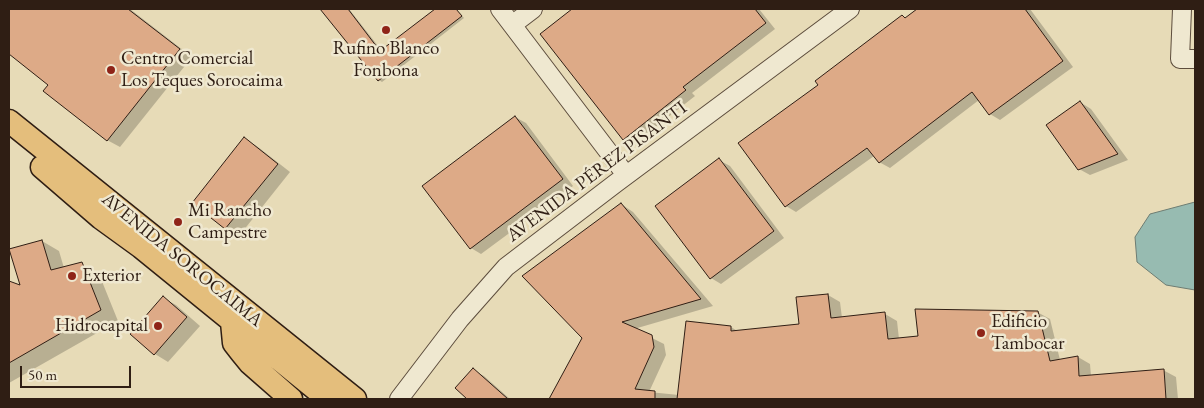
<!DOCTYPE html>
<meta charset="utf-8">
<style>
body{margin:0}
#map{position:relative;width:1204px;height:408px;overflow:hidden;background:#e7dbb7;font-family:"EB Garamond",serif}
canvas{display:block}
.frame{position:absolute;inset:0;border:10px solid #2f1e14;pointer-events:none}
.scale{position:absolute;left:20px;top:366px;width:111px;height:22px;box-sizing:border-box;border:2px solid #2f1e14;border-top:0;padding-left:6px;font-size:15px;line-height:18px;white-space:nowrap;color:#2f1e14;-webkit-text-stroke:4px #efe8d0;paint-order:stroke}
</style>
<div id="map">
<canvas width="1204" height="408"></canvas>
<div class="frame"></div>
<div class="scale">50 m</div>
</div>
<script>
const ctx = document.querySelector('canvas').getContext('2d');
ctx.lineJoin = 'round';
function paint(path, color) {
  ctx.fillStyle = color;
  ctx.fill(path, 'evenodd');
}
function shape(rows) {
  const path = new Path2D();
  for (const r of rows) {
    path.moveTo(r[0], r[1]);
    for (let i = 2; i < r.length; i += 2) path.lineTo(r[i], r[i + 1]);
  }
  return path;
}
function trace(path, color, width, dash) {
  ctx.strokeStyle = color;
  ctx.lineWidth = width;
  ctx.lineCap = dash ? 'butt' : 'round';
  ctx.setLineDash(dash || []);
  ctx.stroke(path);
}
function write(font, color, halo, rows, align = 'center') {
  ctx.font = font + ' "EB Garamond",serif';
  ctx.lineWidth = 5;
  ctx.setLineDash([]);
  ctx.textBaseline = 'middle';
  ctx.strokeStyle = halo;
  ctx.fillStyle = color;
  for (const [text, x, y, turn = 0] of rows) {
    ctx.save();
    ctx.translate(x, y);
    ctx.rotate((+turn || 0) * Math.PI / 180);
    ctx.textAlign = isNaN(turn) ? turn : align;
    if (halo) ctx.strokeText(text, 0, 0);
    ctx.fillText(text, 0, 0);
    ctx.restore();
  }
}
const water = shape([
 [1195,202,1195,290,1166,285,1137,262,1135,237,1150,214,1195,202]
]);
paint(water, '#97bbb1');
trace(water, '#6d7c72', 1);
paint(shape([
 [9,9,130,9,192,57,120,147,107,140,50,85,9,52],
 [322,9,349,9,382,51,437,9,456,9,464,18,382,82,379,80],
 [574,9,759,9,775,29,692,93,695,96,634,144,624,139,541,34],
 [919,9,1030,9,1073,67,1000,120,990,114,979,100,890,168,879,162,874,156,796,212,786,206,820,85,902,16,906,18],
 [1080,102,1091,109,1128,160,1090,175,1079,169],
 [515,117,526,123,573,186,481,254,471,248],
 [245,139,258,147,290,172,239,236,226,228,193,203],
 [719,160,730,166,784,238,721,284,711,278],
 [621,204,633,212,713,306,634,329,664,344,666,355,649,392,679,395,687,322,731,327,739,332,800,326,828,295,840,302,842,318,885,314,897,321,899,339,920,337,1037,312,1050,319,1060,360,1078,357,1090,364,1091,376,1163,370,1176,377,1178,399,551,399,583,338],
 [42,241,59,251,64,268,81,264,99,274,118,321,9,383,9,282,22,287],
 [163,298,176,305,200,326,168,362,155,354],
 [473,370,484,376,510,399,469,399,457,388]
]), '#0003');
const building = shape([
 [9,9,128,9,180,49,107,141,43,91,48,85,9,54,9,9],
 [320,9,348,9,380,51,435,9,456,9,462,16,378,81,320,9],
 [572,9,755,9,766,23,683,87,686,90,623,140,540,34,572,9],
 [917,9,1025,9,1063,61,989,115,972,92,879,163,867,148,785,207,738,143,818,85,815,81,902,15,905,18,917,9],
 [1080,101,1118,154,1078,170,1046,125,1080,101],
 [515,116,563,179,470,249,422,186,515,116],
 [244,137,278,164,225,229,192,203,244,137],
 [719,158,774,231,710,279,655,206,719,158],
 [621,203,701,299,622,322,652,335,654,347,635,389,655,391,655,399,549,399,582,338,522,276,621,203],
 [42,240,51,270,82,262,101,310,9,363,9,281,20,285,9,249,42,240],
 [828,294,831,318,885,312,888,339,918,336,915,309,1038,311,1050,361,1078,356,1079,376,1164,369,1166,399,677,399,686,321,731,326,731,331,799,324,796,297,828,294],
 [163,296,187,317,154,355,130,334,163,296],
 [473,368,508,399,467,399,455,388,473,368]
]);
paint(building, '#ddaa87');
trace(building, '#2f1e14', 1);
const minor = shape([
 [500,9,626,175],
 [1182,9,1180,59,1195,59],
 [512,25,533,9],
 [399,399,460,319,506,267,616,183,850,9]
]);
const major = shape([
 [9,121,355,399],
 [42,167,101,218,141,247,328,399],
 [232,322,234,343,241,352,250,363,291,399]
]);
trace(minor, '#5d4d3d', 20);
trace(major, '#2f1e14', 25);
trace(minor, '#efe8d0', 18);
trace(major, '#e4be7c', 22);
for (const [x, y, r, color] of [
 [386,30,5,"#8f2418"],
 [111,70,5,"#8f2418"],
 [178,222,5,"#8f2418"],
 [72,276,5,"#8f2418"],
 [158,326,5,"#8f2418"],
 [981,333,5,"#8f2418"]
]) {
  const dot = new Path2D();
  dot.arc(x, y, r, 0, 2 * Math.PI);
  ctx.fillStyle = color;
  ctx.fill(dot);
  trace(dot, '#efe8d0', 2);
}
write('19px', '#2f1e14', '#efe8d0', [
 ["Rufino Blanco",386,49,"center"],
 ["Fonbona",386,71,"center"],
 ["Centro Comercial",121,59],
 ["Los Teques Sorocaima",121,81],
 ["Mi Rancho",188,211],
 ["Campestre",188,233],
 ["Exterior",82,276],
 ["Edificio",991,322],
 ["Tambocar",991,344],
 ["Hidrocapital",148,326,"right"]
], 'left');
write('19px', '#2f1e14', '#efe8d0', [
 ["AVENIDA PÉREZ PISANTI",597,172,-37],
 ["AVENIDA SOROCAIMA",182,260,39]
]);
</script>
